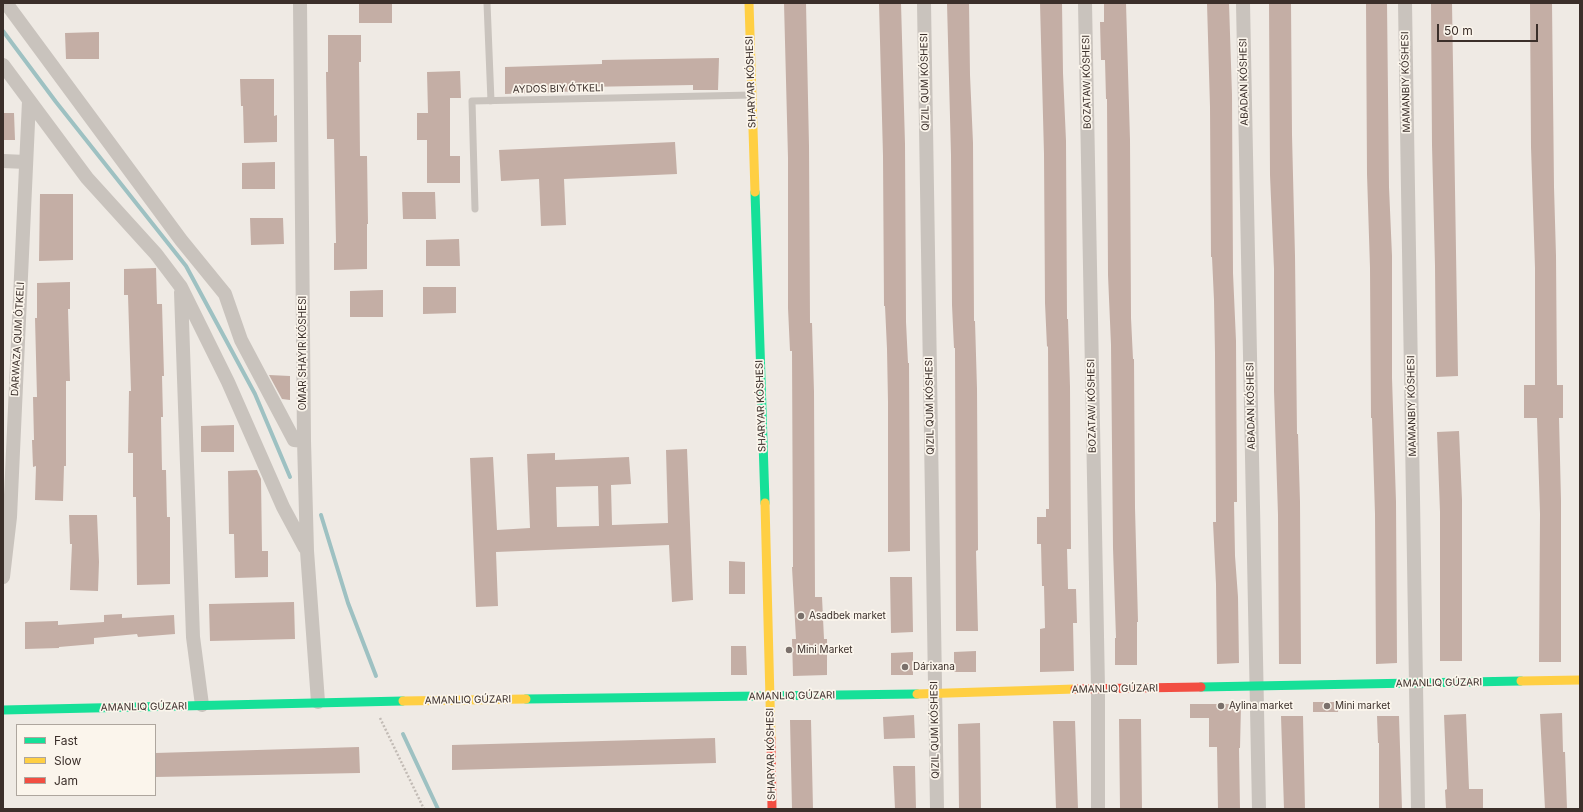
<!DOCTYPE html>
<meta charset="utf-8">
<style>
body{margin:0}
#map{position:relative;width:1583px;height:812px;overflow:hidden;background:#efeae4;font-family:Inter,sans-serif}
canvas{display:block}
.frame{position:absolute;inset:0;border:4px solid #3b2f2a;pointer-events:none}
.legend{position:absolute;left:16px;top:724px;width:140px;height:72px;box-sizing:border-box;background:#fbf5ec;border:1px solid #aea69e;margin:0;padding:5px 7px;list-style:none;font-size:12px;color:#3b2f2a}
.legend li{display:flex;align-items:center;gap:8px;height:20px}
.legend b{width:20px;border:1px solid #aea69e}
.scale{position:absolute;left:1437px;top:24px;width:101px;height:18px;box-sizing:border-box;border:2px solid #3b2f2a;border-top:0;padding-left:5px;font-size:12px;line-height:14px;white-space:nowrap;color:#3b2f2a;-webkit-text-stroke:3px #fbf5ec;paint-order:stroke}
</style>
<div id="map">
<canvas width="1583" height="812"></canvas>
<div class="frame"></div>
<ul class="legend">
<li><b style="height:5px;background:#16e098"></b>Fast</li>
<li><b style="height:5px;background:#ffcf43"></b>Slow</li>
<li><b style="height:5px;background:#f24e42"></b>Jam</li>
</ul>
<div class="scale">50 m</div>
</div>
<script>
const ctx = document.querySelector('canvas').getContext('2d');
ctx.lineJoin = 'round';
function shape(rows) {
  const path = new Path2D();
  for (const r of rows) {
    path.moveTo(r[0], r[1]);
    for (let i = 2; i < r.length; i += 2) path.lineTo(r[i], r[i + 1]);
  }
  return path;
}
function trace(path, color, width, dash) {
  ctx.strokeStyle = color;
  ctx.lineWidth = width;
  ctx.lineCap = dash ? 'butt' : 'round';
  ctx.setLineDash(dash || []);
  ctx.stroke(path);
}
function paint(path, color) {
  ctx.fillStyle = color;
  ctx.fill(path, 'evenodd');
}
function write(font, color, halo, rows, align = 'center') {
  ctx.font = font + ' Inter,sans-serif';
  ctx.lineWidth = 3.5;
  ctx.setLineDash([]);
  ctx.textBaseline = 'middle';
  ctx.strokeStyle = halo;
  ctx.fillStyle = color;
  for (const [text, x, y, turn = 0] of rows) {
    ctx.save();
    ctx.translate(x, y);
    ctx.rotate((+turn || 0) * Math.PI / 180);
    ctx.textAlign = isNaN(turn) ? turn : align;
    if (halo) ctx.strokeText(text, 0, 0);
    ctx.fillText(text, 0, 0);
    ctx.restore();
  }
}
trace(shape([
 [3,31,56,102,186,266,255,394,290,477],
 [321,515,348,603,376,676],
 [403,734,438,809]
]), '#9ec1c2', 4);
paint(shape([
 [359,3,392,3,392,23,359,23],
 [784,3,806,3,809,146,810,323,812,323,814,392,815,597,822,597,824,639,827,639,827,675,793,676,792,639,796,639,792,567,793,567,792,351,790,351,788,308,788,158],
 [879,3,901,3,905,144,906,322,908,363,909,363,910,551,888,552,888,402,887,349,885,306,884,306,883,156],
 [947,3,969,3,970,75,973,143,974,321,975,321,977,389,978,550,976,551,978,631,956,631,955,348,954,348,952,305,951,155],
 [1040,3,1062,3,1063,73,1066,141,1067,319,1068,319,1070,387,1071,549,1067,549,1068,589,1076,589,1077,623,1073,623,1074,671,1040,672,1040,629,1045,628,1044,586,1042,586,1041,544,1037,544,1037,517,1046,517,1046,509,1049,509,1048,346,1047,347,1045,303,1044,154],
 [1104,3,1126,3,1130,140,1131,318,1133,359,1134,359,1135,508,1138,622,1137,622,1137,665,1115,665,1115,638,1116,638,1113,548,1111,345,1108,275,1107,99,1106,99,1105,60,1101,60,1100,22,1104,22],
 [1207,3,1229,3,1232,95,1233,273,1236,341,1237,502,1234,502,1235,556,1238,597,1239,663,1217,664,1216,584,1213,522,1216,522,1215,353,1214,300,1212,257,1211,257,1210,107],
 [1269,3,1291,3,1292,135,1295,256,1297,434,1298,434,1300,502,1301,664,1279,664,1278,515,1274,391,1274,269,1270,175],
 [1366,3,1387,3,1389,187,1392,256,1392,378,1396,502,1397,663,1376,664,1375,514,1372,418,1371,418,1370,268,1367,174],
 [1431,3,1452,3,1458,376,1436,377,1435,266,1432,145],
 [1530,3,1552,3,1554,187,1556,256,1557,385,1563,385,1563,418,1559,418,1561,501,1561,662,1539,662,1540,514,1537,418,1524,418,1524,385,1535,385,1535,268,1531,147],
 [99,32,99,59,66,59,65,33],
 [328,35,361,35,361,62,359,62,360,156,367,156,368,224,367,224,367,269,334,270,334,243,336,243,334,139,327,139,326,72,328,72],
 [719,58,718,90,693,90,693,85,585,87,585,91,505,94,505,67,602,64,602,60],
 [460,71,461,98,450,98,450,156,460,156,460,183,427,183,427,140,417,140,417,113,428,113,427,72],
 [240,79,274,79,274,116,277,115,277,142,244,143,243,106,241,106],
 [3,113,14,113,15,140,3,140],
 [675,142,677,174,564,179,566,225,541,226,539,179,501,181,499,150],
 [275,162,275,189,242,189,242,163],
 [402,192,435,192,436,219,403,219],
 [40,194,73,194,73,260,39,261],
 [250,218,283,218,284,244,251,245],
 [459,239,460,266,426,266,426,240],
 [156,268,157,304,162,304,164,376,162,376,163,417,161,417,162,470,166,470,167,517,170,517,170,584,137,585,136,497,133,497,133,453,128,453,129,391,131,391,128,295,124,295,124,269],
 [70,282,70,309,68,309,70,381,66,381,66,466,64,466,63,501,35,500,36,466,33,467,32,440,34,440,33,397,37,397,35,318,37,318,37,283],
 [423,287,456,287,456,313,423,314],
 [383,290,383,317,350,317,350,291],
 [269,375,290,376,290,400,282,399],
 [234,425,234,452,201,452,201,426],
 [1459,431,1462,500,1462,661,1440,661,1440,512,1437,432],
 [687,449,693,600,672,602,669,545,496,552,498,606,476,607,470,458,493,457,497,530,530,528,527,454,555,453,555,460,629,457,631,484,611,485,612,525,668,523,666,450],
 [598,486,599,526,557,527,556,487],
 [257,470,261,479,262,551,268,551,268,577,235,578,234,534,229,534,228,471],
 [69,515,97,515,99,562,98,591,70,590,72,544,70,544],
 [729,561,745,562,745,594,729,594],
 [890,577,912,577,913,632,891,633],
 [294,602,295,639,210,641,209,604],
 [122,614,122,618,174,615,175,634,138,637,137,634,94,638,94,644,59,647,59,648,25,649,25,622,58,621,58,625,104,622,104,615],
 [731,646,746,646,747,675,731,675],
 [976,651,976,672,954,672,954,652],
 [913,652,913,675,891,675,891,653],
 [1313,702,1339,702,1338,712,1313,712],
 [1190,704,1241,704,1240,748,1239,748,1240,809,1218,809,1217,747,1209,747,1209,718,1190,718],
 [1562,713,1563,752,1565,752,1567,809,1545,809,1540,714],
 [1466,714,1469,789,1483,789,1483,808,1446,809,1445,790,1447,789,1444,715],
 [914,715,915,738,884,739,883,717],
 [1281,716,1303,716,1305,809,1284,809],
 [1377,716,1399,716,1402,809,1379,809,1379,743,1378,743],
 [1119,719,1141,719,1142,809,1120,809],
 [790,720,811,720,813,809,792,809],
 [1053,721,1075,721,1078,809,1056,809],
 [980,723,981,809,959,809,958,724],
 [715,738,716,763,452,770,452,745],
 [359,747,360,773,155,777,155,753],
 [893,766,915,766,916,809,895,809]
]), '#c4aea5');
trace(shape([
 [380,718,424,809]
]), '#c2bbb5', 2.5, [2, 2]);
trace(shape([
 [487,3,491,101],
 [475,209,472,101,752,95]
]), '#c9c3bd', 7);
trace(shape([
 [6,3,181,240,225,294,241,340,294,440,304,441],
 [300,3,304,441,307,551,318,702],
 [924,3,937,809],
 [1085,3,1098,688,1098,809],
 [1243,3,1259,809],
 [1405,3,1418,809],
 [3,65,87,178,156,254,181,287,228,382,283,507,305,548],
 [3,161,26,162],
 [181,292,193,637,202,705],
 [3,577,10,517,29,101]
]), '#c9c3bd', 14);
trace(shape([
 [755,192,765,503],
 [1201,687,1521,681],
 [526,699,917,694],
 [3,710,403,701]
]), '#16e098', 9);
trace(shape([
 [749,3,755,192],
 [765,503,771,739],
 [1521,681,1580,680],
 [917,694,1075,689],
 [403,701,526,699]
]), '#ffcf43', 9);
trace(shape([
 [1075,689,1201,687],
 [771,739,772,809]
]), '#f24e42', 9);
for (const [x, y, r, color] of [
 [801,616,4,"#7a706b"],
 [789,650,4,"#7a706b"],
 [905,667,4,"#7a706b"],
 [1221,706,4,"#7a706b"],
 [1327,706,4,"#7a706b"]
]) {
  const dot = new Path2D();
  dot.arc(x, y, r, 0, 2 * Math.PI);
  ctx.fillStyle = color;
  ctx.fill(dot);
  trace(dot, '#fbf5ec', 1.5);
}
write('10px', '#3b2f2a', '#fbf5ec', [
 ["SHARYAR KÓSHESI",751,82,-92],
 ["QIZIL QUM KÓSHESI",925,82,-91],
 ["BOZATAW KÓSHESI",1087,82,-91],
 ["ABADAN KÓSHESI",1244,82,-91],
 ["MAMANBIY KÓSHESI",1406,82,-91],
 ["AYDOS BIY ÓTKELI",558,89,-1],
 ["DARWAZA QUM ÓTKELI",18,339,-87],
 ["OMAR SHAYIR KÓSHESI",303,353,-90],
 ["SHARYAR KÓSHESI",761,406,-92],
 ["QIZIL QUM KÓSHESI",930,406,-91],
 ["BOZATAW KÓSHESI",1092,406,-91],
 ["ABADAN KÓSHESI",1251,406,-91],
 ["MAMANBIY KÓSHESI",1412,406,-91],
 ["AMANLIQ GÚZARI",1439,683,-1],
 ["AMANLIQ GÚZARI",1115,689,-1],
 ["AMANLIQ GÚZARI",792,696,-1],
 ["AMANLIQ GÚZARI",468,700,-1],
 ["AMANLIQ GÚZARI",144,707,-1],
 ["QIZIL QUM KÓSHESI",935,730,-91],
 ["SHARYAR KÓSHESI",771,754,-91]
]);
write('10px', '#3b2f2a', '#fbf5ec', [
 ["Asadbek market",809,616],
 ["Mini Market",797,650],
 ["Dárixana",913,667],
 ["Aylina market",1229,706],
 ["Mini market",1335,706]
], 'left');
</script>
